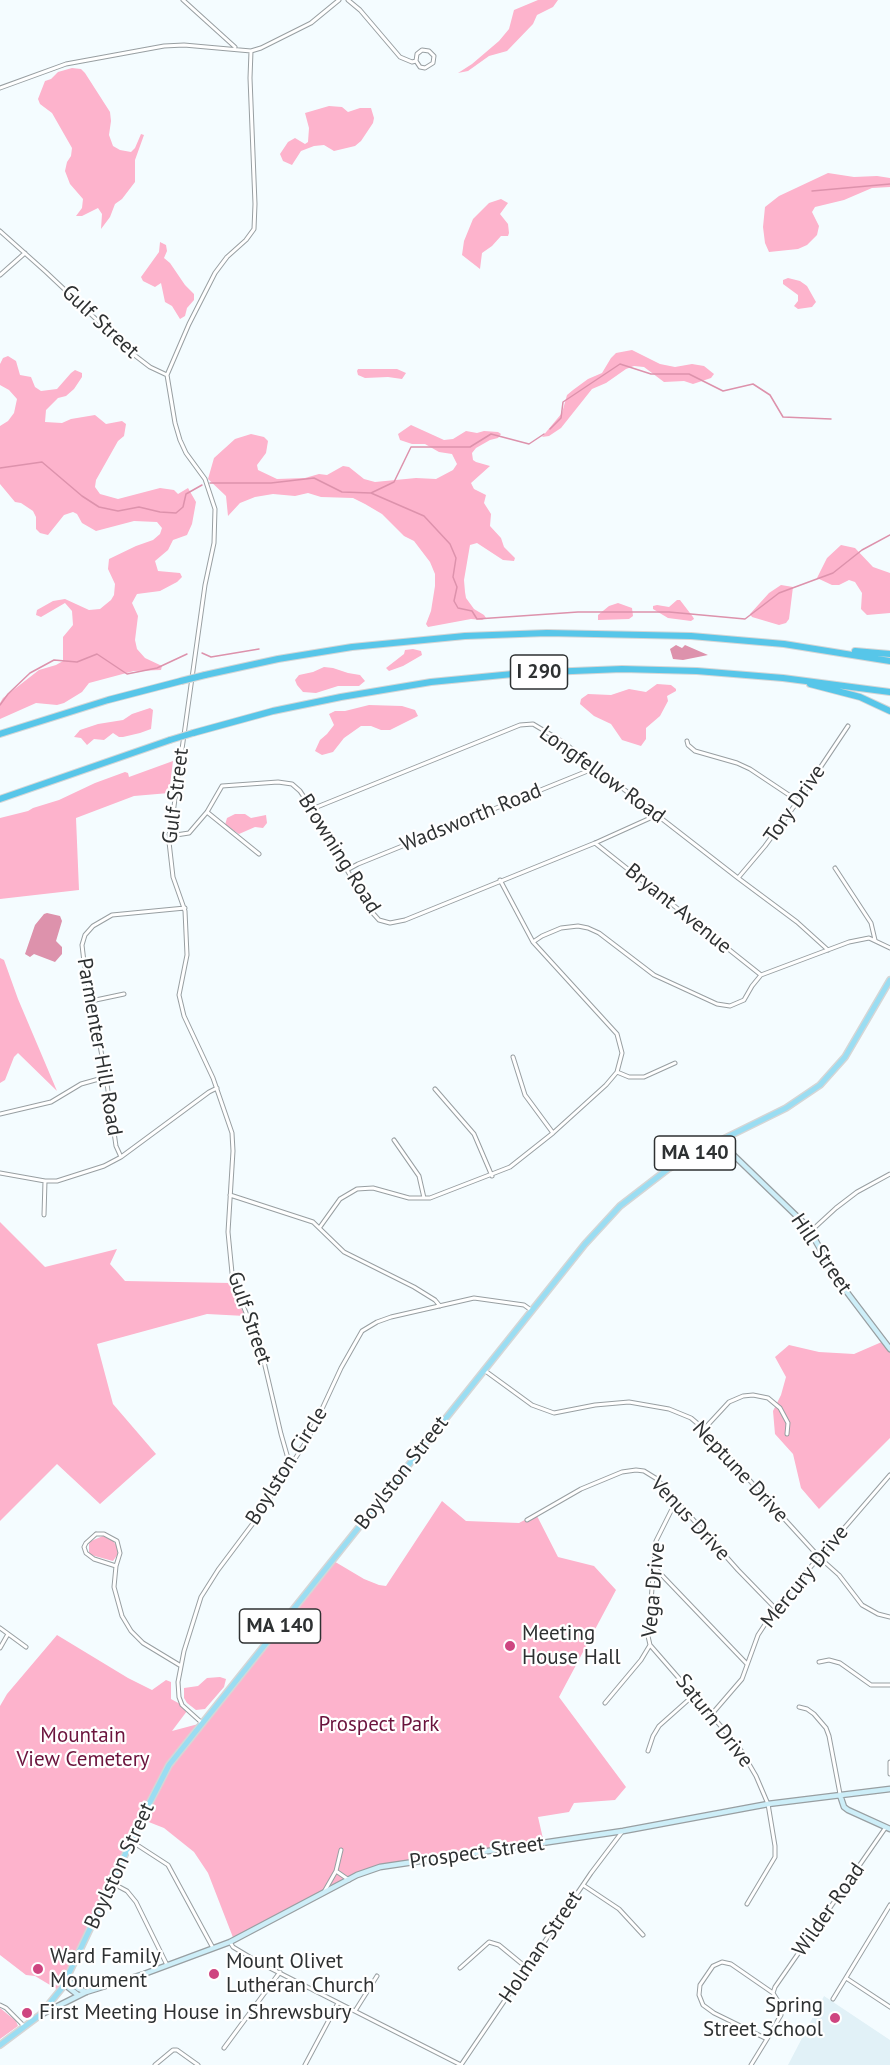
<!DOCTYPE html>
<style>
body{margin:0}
canvas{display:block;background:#f4fcff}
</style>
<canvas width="890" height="2065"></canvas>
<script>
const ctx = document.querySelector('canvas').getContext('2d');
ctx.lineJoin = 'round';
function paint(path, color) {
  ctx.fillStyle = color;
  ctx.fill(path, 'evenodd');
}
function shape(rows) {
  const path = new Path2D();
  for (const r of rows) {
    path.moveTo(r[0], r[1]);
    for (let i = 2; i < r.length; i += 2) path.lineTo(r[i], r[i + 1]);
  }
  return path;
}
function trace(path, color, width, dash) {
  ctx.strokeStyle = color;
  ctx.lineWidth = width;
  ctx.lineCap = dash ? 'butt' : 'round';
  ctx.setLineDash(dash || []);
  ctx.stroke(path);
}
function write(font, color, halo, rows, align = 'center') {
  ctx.font = font + ' "PT Sans",sans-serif';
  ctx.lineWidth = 4.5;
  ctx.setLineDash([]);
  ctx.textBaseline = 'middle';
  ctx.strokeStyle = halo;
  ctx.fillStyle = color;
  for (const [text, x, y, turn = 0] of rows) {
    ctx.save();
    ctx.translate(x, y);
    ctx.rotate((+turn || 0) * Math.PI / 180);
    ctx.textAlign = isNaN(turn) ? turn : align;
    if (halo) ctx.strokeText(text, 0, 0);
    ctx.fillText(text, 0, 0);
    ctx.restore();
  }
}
paint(shape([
 [824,1996,890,2040,890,2065,788,2065]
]), '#e1f1f7');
paint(shape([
 [538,0,558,0,553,7,537,15,533,24,507,51,489,56,468,71,458,73,472,64,499,41,509,29,514,10],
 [72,68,81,69,85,73,110,112,111,121,109,135,113,146,120,150,131,152,135,148,141,134,144,135,135,160,135,182,122,199,115,204,110,217,101,229,102,214,98,208,82,216,76,216,82,208,83,199,70,184,65,171,67,162,71,156,72,148,52,113,40,104,38,99,45,81,51,79,58,72],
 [329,106,342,107,348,112,360,108,371,108,374,118,373,123,361,141,355,146,334,151,324,145,314,146,301,151,292,165,283,161,280,154,288,142,295,138,305,144,308,142,309,128,305,113],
 [828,173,854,177,877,176,890,178,890,187,872,188,844,200,815,207,812,212,819,226,817,235,807,245,798,249,769,252,765,243,763,227,765,207,779,196],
 [501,199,508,203,500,214,508,224,509,233,508,236,501,236,492,246,482,253,480,269,462,255,464,241,473,219,489,203],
 [160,242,166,245,167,251,164,258,170,263,185,285,194,294,194,300,187,308,185,316,180,319,172,306,165,302,161,283,155,287,143,281,141,277,159,252],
 [788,278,800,281,807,286,816,302,812,307,798,309,794,306,798,301,798,295,783,284,783,280],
 [632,350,660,364,675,367,692,364,704,366,714,374,711,378,693,384,684,381,664,382,644,367,634,366,626,369,606,383,592,389,561,428,549,436,542,437,562,413,567,395,573,390,588,379,602,373,611,358,616,353],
 [8,356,16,361,20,375,31,377,35,387,41,391,57,389,71,373,75,370,82,373,82,377,74,389,66,396,58,398,46,410,45,422,62,423,71,419,95,415,106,424,122,421,126,424,124,436,118,441,96,480,95,487,100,494,118,499,160,488,174,490,178,494,188,488,196,502,192,524,187,535,173,540,168,550,155,561,158,571,180,573,182,577,177,582,160,591,137,594,132,603,138,616,135,640,137,649,145,658,162,666,161,670,134,671,89,683,82,692,64,703,57,705,36,703,0,719,0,703,3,698,39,670,56,665,63,661,63,637,73,625,72,611,65,603,41,617,36,615,37,610,53,601,65,599,89,610,100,609,111,600,114,595,115,584,108,569,109,559,136,546,153,540,160,534,162,528,157,522,134,521,96,531,82,523,77,514,73,512,64,515,48,535,40,533,36,529,36,517,33,511,21,503,15,502,0,484,0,426,8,421,14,413,17,399,9,390,0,385,0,364,3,358],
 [358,369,397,369,406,373,402,379,388,377,365,378,358,375,357,371],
 [411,425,444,440,453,439,466,431,477,433,484,431,498,432,501,434,498,438,490,440,476,448,472,453,473,460,476,462,490,466,471,483,474,489,486,495,484,503,491,514,490,526,501,538,504,547,515,558,514,561,503,560,477,543,470,545,464,580,465,592,466,598,474,609,484,615,486,618,482,620,471,619,428,627,426,624,431,611,435,586,435,574,430,562,414,541,404,536,382,514,365,504,353,498,321,497,308,493,295,496,273,494,255,497,240,503,228,516,226,496,208,479,214,458,235,439,251,434,264,437,268,441,266,453,257,465,258,470,277,479,305,478,319,474,327,475,343,466,349,467,364,479,375,482,416,478,436,479,453,470,457,464,452,454,439,452,425,444,412,444,400,440,398,434],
 [841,545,855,548,873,567,890,573,890,613,867,615,861,609,862,593,855,582,849,580,839,585,832,585,817,578,827,558],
 [781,585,793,587,789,619,786,623,779,625,752,617,750,614,769,593],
 [677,600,680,600,693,617,694,619,691,621,668,618,653,609,653,606,657,605,669,607],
 [618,603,632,608,633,616,629,619,598,620,598,615,609,606],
 [413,649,421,651,422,655,403,666,389,671,386,668,404,654,405,650],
 [324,667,333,668,348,673,360,675,365,681,359,686,338,686,316,693,303,692,297,685,295,680,299,675,313,672],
 [657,684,671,685,676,689,676,691,667,696,668,701,660,716,646,728,646,739,641,746,622,740,611,724,594,716,580,704,581,699,588,694,611,695,629,689,646,692],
 [369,705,402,706,415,710,418,716,390,730,381,730,371,726,361,726,344,738,333,752,322,755,315,751,320,740,327,734,334,725,329,714,335,711,345,711],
 [150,708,153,710,151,729,140,733,123,737,119,737,113,733,104,740,94,739,87,745,81,738,74,737,80,730,98,724,123,720,132,714],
 [173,761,169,793,134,796,76,818,79,890,0,899,0,818,28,811,33,808,59,800,95,783,125,772,128,773,129,777],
 [235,814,245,814,251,818,266,815,267,823,263,828,255,827,239,834,225,825,227,818],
 [0,958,4,960,18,999,57,1091,18,1053,14,1057,5,1080,0,1083],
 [0,1222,45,1267,117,1249,110,1264,125,1281,231,1283,234,1293,245,1316,207,1314,97,1344,113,1404,156,1454,100,1504,57,1464,0,1521],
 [884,1341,890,1349,890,1438,819,1509,801,1488,793,1454,775,1434,773,1411,781,1395,786,1377,775,1357,789,1345,819,1352,854,1354],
 [442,1501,466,1521,519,1523,536,1514,558,1557,594,1566,616,1590,559,1697,626,1787,615,1800,574,1803,569,1812,538,1817,544,1843,369,1870,234,1940,208,1873,194,1852,164,1828,141,1819,60,1991,35,1976,26,1975,0,1955,0,1706,7,1694,57,1635,128,1678,152,1690,166,1680,171,1682,171,1699,182,1705,187,1711,172,1731,202,1723,332,1560,364,1579,379,1585,386,1586],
 [103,1536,112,1540,117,1546,118,1554,113,1561,91,1555,89,1552,89,1544,91,1541],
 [220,1677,226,1679,224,1687,205,1709,196,1710,187,1703,184,1698,184,1688,198,1686,207,1678],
 [0,2008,16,2021,18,2026,0,2039]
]), '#fdb3cc');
paint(shape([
 [676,645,682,648,685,645,708,655,683,660,673,659,670,649],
 [47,913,60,916,62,921,56,941,62,947,62,954,55,962,34,954,30,957,25,954,35,925,44,914]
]), '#dd92ac');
trace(shape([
 [812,191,890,184],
 [550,429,561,418,563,402,620,364,651,374,689,374,723,391,753,384,770,395,783,417,831,419],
 [0,468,42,462,82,496,99,507,118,511,139,507,160,512,176,513,183,507,186,494,202,485],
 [210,483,271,483,314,478,342,492,371,493,394,482,411,447,470,447,491,434,529,444,544,434],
 [371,493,424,516,450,544,456,558,453,577,457,587,454,601,458,608,472,611,477,619,578,612,669,612,745,619,779,593,833,573,862,550,890,535],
 [202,653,211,657,259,649],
 [0,705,8,694,30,673,54,660,77,662,97,654,127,674,157,668,187,654]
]), '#dd92ac', 1.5);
const street = shape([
 [183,0,235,47],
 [348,0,360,10,400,57,412,62,416,61,420,67,425,68,433,63,434,56,429,51,422,50,417,54,416,61],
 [0,88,66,64,164,46,184,45,251,51,261,48,311,23,339,0],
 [0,231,46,272,133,354,150,367,167,375,175,423,180,440,186,453,205,479,215,509,214,543,205,585,169,842,173,877,185,911,187,955,179,995,184,1016,213,1078,232,1133,233,1151,228,1232,232,1273,237,1291,261,1349,281,1434,287,1455,292,1464],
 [0,275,25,253],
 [167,375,189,324,215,273,227,257,246,240,254,229,255,204,250,78,251,51],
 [687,741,688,745,695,751,737,763,750,769,798,801],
 [312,809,520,725,533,724,563,742,738,878,797,922,828,950],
 [207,812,259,854],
 [169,834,176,835,189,833,207,812,222,786,278,782,292,784,300,791,312,809,370,910,379,920,390,923,405,920,595,843,657,815],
 [595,843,761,975],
 [835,868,871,923,875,940],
 [347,870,358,864,595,768],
 [738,878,765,846,798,801,848,726],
 [533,942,542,936,561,928,578,926,588,928,599,933,654,975,717,1004,730,1006,744,1000,752,986,761,975,849,942,869,938,890,948],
 [91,1001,124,994],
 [513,1057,525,1095,553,1133],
 [617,1072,629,1077,644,1077,675,1063],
 [435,1089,474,1134,492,1176],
 [0,1114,51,1102,81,1084,106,1077],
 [394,1140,419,1176,424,1198],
 [121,1157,116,1146,106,1077,84,962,82,945,85,935,93,926,112,915,185,908],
 [0,1173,45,1181,57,1181,104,1166,121,1157,209,1092,217,1088],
 [230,1195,313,1222,344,1252,414,1287,435,1300,440,1306],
 [44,1215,45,1181],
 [320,1227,340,1199,357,1189,373,1188,409,1198,430,1198,510,1167,553,1133,606,1085,617,1072,622,1053,617,1034,533,942,500,880],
 [811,1231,836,1208,857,1192,890,1174],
 [484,1370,532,1405,554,1413,595,1405,629,1402,669,1409,691,1418,704,1429,768,1501,820,1558,839,1575,862,1605,878,1614,890,1617],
 [704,1429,729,1402,743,1396,753,1395,768,1398,780,1408,788,1423,787,1434],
 [527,1520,581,1489,622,1472,636,1470,644,1471,657,1479,738,1570,775,1608],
 [96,1534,104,1534,117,1541,120,1553,116,1566,94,1559,86,1553,84,1547,86,1543,96,1534],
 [116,1566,114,1587,122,1616,131,1631,143,1643,181,1666],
 [655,1568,747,1664],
 [0,1628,26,1647],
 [650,1645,739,1747,756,1776,768,1804,775,1846,775,1857,747,1904],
 [0,1648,8,1634],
 [819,1662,829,1660,840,1663,871,1685,890,1685],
 [605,1703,641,1660,650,1645,648,1636,656,1541,676,1501],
 [799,1707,807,1709,814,1714,826,1728,829,1736,840,1794],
 [711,1715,742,1679,758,1635,777,1606,890,1475],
 [202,1723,182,1705,179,1697,178,1682,184,1651,201,1597,218,1570,257,1518,309,1437,341,1368,362,1331,377,1322,391,1317,474,1298,524,1305,531,1310],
 [648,1751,653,1736,659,1726,695,1694],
 [890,1762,890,1774],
 [131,1841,168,1865,213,1948],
 [336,1871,349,1880],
 [112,1883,127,1891,136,1902,167,1965],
 [583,1885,619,1909,643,1935],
 [324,1892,336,1871,341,1850],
 [230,1942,233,1947,258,1962,461,2065],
 [460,1968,489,1942,499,1945,527,1968],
 [846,1978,890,2007],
 [773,1993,775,1987,886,1827],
 [833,1999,890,1905],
 [0,2005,6,2008,25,2027],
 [355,2011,377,1976],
 [224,2048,280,1972],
 [155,2065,173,2050,177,2050,198,2065],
 [305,2065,338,2003],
 [461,2065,591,1873,622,1832],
 [751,2065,767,2039,781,2015,781,2006,773,1993,731,1964,722,1962,713,1966,700,1985,699,1995,703,2005,714,2013,767,2039]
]);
const secondary = shape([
 [719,1141,807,1226,840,1283,890,1349],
 [840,1795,844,1807,848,1810,890,1829],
 [66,1979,79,1989,86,1992],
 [64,1984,78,1995],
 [40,2015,86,1992,144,1974,230,1942,357,1875,380,1867,623,1831,768,1804,890,1789]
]);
const primary = shape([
 [0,2045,40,2015,62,1988,148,1806,169,1765,585,1244,620,1206,668,1169,705,1148,786,1108,820,1085,845,1057,890,980]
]);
const highway = shape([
 [855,651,890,654],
 [205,675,278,659,352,647,465,636,547,633,691,636,784,644,890,661],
 [810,684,860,697,890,711],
 [193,733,273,711,341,697,431,682,523,673,622,669,697,671,783,678,890,692],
 [0,734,108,700,181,681],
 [0,799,170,740]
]);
trace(street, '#989fa2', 5);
trace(secondary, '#989fa2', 7);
trace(primary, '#d5d6d6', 8);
trace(highway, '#d5d6d6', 8);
trace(street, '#fff', 3);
trace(secondary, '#cdeef8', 4.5);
trace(primary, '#9addf2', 5);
trace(highway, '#57c6e9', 6);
const highwayBridge = shape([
 [181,681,205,675],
 [170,740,193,733]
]);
trace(highwayBridge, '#d5d6d6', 8, []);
trace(highwayBridge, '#57c6e9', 6);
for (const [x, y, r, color] of [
 [510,1646,6,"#ce4580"],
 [38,1969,6,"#ce4580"],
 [214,1974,6,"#ce4580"],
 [27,2013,6,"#ce4580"],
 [835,2018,6,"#ce4580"]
]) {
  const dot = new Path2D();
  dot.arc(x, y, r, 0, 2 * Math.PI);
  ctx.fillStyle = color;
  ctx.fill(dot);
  trace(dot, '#fff', 2);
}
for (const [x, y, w] of [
 [539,672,57],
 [695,1153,81],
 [280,1626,81]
]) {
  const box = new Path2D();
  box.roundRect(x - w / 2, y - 17, w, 34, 4.5);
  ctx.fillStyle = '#fff';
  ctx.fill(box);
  trace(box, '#2e3132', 1.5);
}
write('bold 20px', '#2e3132', null, [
 ["I 290",539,672],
 ["MA 140",695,1153],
 ["MA 140",280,1626]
]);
write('21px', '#2e3132', '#fff', [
 ["Gulf Street",100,322,43],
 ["Longfellow Road",602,775,36],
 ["Gulf Street",176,796,-83],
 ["Tory Drive",795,804,-55],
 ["Wadsworth Road",471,818,-22],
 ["Browning Road",339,854,58],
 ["Bryant Avenue",678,909,39],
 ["Parmenter Hill Road",99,1047,80],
 ["Hill Street",821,1254,56],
 ["Gulf Street",249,1318,71],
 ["Boylston Circle",287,1466,-58],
 ["Neptune Drive",740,1472,47],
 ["Boylston Street",402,1473,-52],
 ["Venus Drive",690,1519,47],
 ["Mercury Drive",805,1577,-51],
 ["Vega Drive",654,1590,-85],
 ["Saturn Drive",714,1721,52],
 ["Prospect Street",477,1853,-8],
 ["Boylston Street",120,1866,-65],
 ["Wilder Road",829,1910,-55],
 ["Holman Street",541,1947,-56]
]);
write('21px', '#2e3132', '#fff', [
 ["Meeting",522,1634],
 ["House Hall",522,1658],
 ["Ward Family",50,1957],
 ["Monument",50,1981],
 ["Mount Olivet",226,1962],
 ["Lutheran Church",226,1986],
 ["Spring",823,2006,"right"],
 ["Street School",823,2030,"right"],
 ["First Meeting House in Shrewsbury",39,2013]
], 'left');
write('21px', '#6b143d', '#fff', [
 ["Prospect Park",379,1725],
 ["Mountain",83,1736],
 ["View Cemetery",83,1760]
]);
</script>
